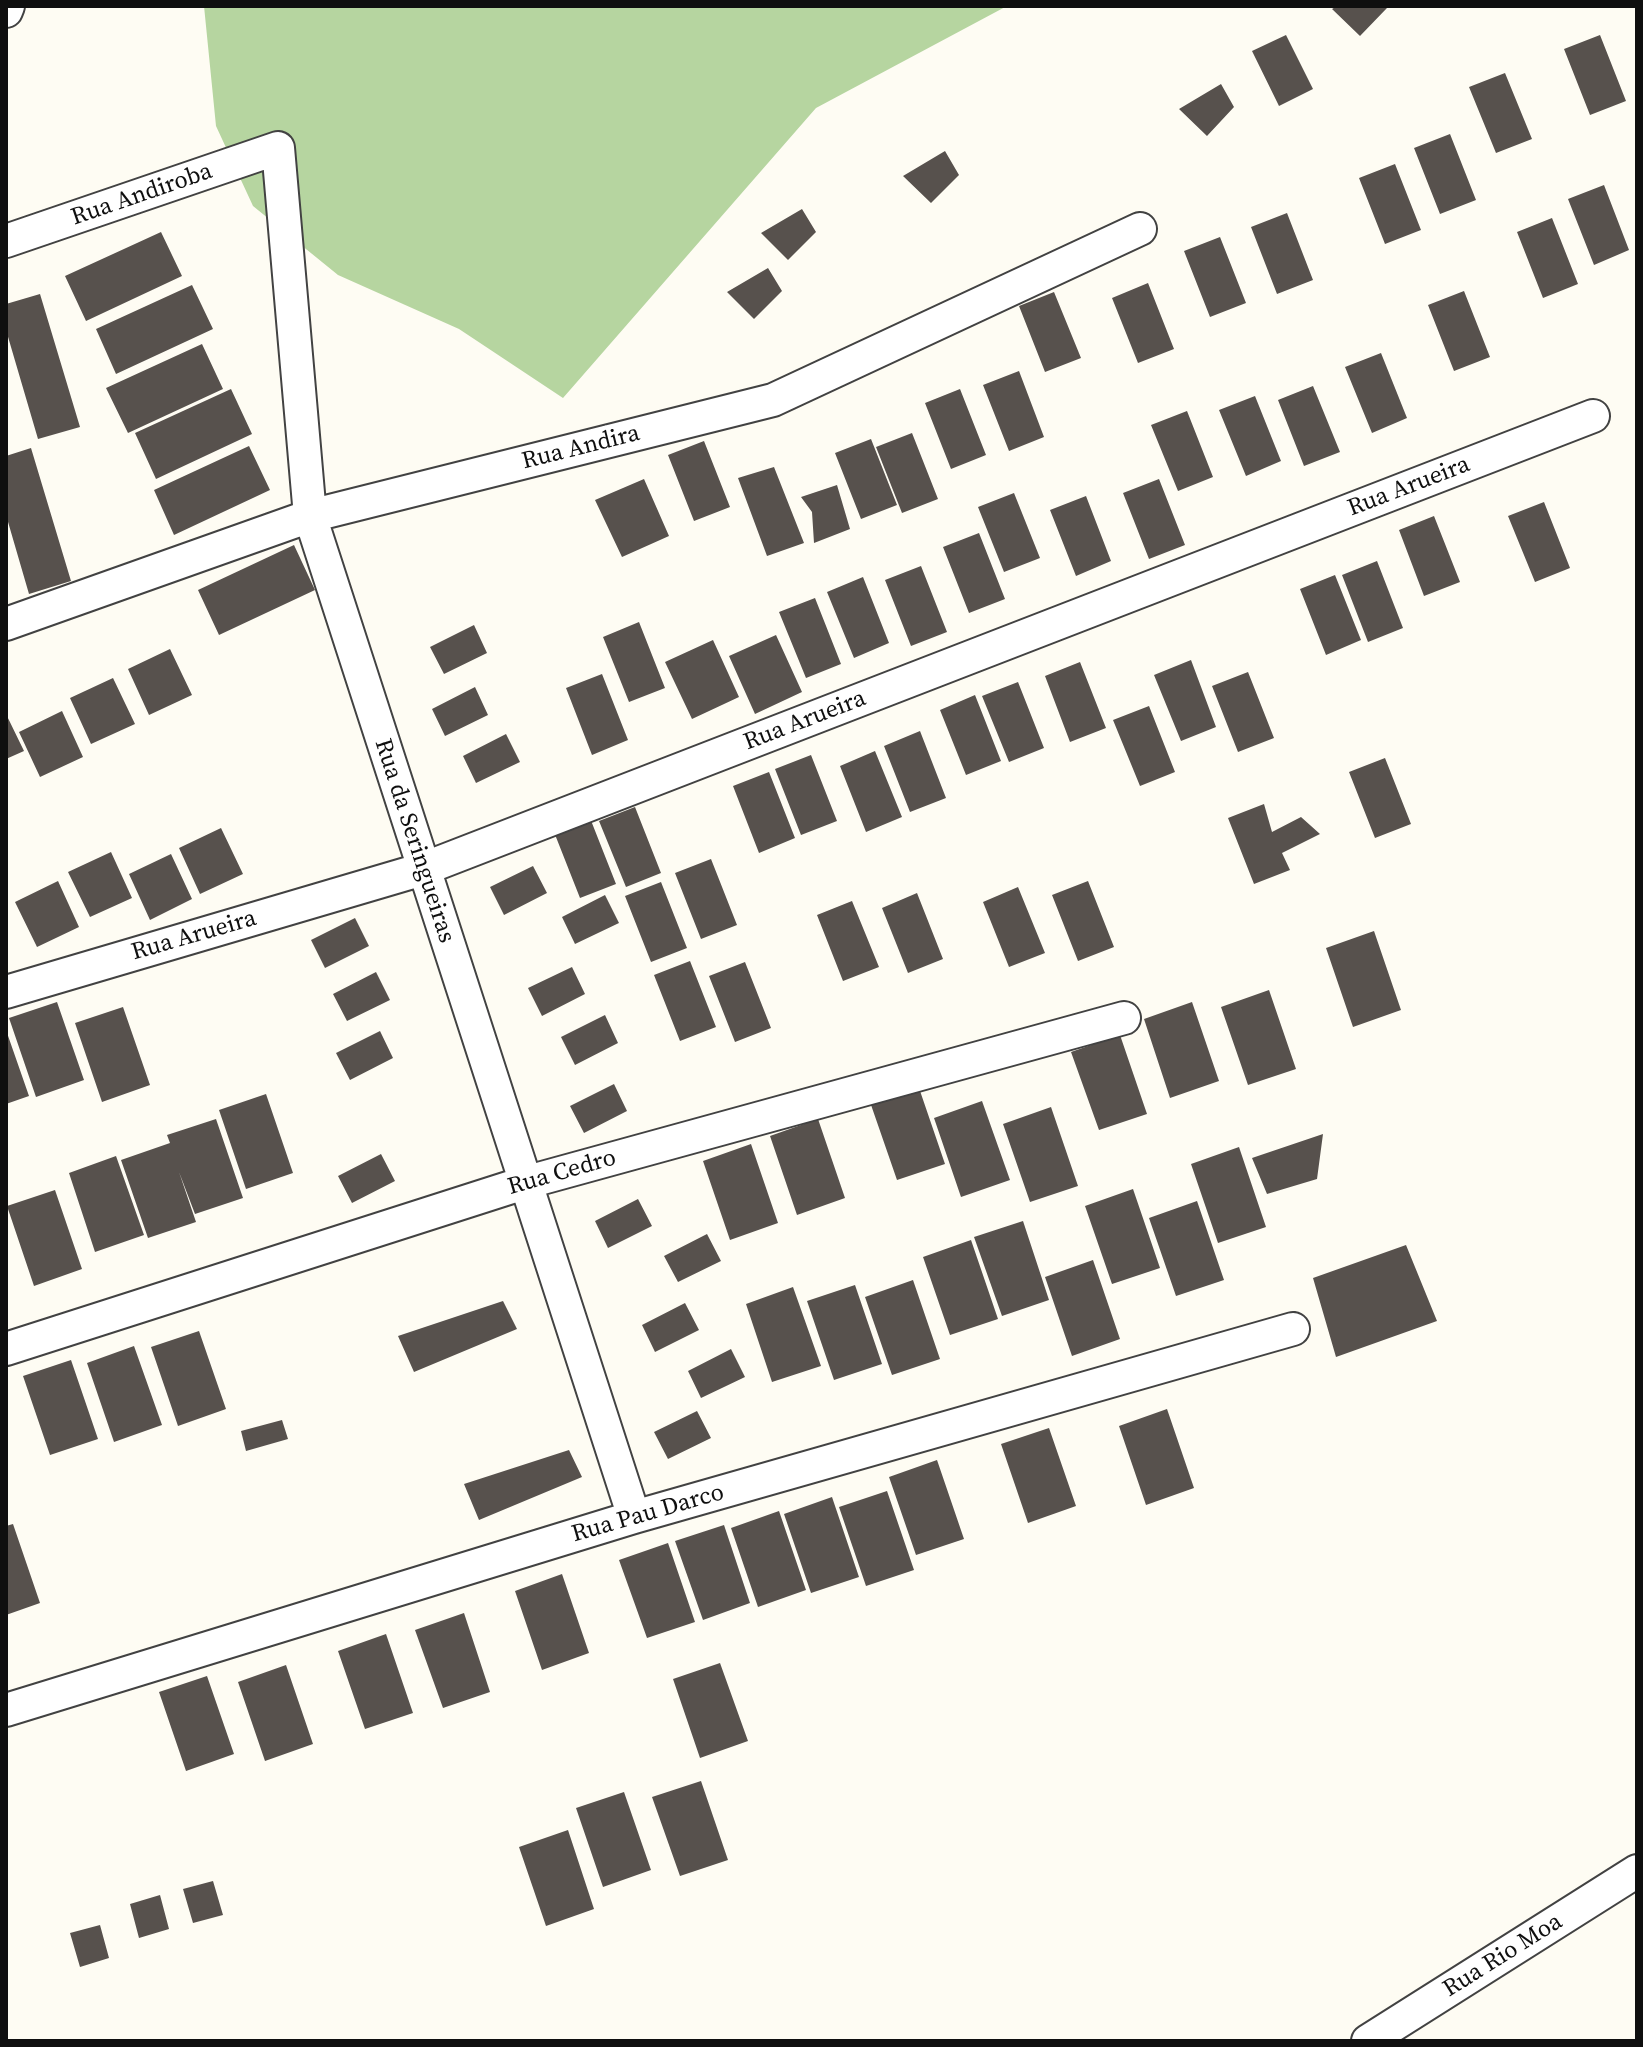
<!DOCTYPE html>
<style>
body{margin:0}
#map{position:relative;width:1643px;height:2047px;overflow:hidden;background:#fefcf3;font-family:"Source Serif 4",serif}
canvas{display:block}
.frame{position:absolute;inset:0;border:8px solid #0f0f0f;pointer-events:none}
</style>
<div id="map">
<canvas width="1643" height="2047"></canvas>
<div class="frame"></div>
</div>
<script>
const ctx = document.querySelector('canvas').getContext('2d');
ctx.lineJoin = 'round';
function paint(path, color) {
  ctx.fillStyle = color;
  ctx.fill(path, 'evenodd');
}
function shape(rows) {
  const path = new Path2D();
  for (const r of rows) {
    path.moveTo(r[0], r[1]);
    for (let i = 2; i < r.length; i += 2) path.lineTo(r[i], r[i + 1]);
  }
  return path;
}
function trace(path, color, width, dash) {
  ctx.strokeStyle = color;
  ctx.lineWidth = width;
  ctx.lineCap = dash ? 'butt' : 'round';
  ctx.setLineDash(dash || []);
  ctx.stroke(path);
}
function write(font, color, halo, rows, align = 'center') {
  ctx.font = font + ' "Source Serif 4",serif';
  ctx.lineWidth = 8;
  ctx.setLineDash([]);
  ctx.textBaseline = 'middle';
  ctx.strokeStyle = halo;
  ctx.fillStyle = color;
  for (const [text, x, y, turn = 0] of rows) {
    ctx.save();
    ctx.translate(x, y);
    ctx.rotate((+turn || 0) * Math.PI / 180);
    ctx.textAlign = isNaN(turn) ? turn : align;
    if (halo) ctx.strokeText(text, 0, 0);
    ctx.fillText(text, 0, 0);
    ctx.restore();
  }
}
paint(shape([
 [204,6,1007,6,816,108,563,398,459,329,338,275,253,206,216,126]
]), '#b6d5a0');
paint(shape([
 [1337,6,1386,6,1387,8,1360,36,1332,9],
 [1286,35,1313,89,1279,106,1252,51],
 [1600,35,1626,101,1590,115,1564,49],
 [1505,73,1532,139,1496,153,1469,87],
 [1221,84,1234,107,1207,136,1179,109],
 [1450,134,1476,200,1440,214,1414,148],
 [945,151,959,175,931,203,903,176],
 [1395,164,1421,230,1385,244,1359,178],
 [1604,185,1629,250,1594,265,1568,199],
 [802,209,816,232,788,260,761,233],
 [1287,213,1313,280,1277,294,1251,227],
 [1552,218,1578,284,1543,298,1517,232],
 [161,232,182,276,86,321,65,276],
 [1220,237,1246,303,1210,317,1184,251],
 [768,268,782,291,754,319,727,292],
 [1148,283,1174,349,1138,363,1112,298],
 [192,285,213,329,116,374,96,329],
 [1464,291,1490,357,1454,371,1428,305],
 [1054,292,1081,358,1045,372,1019,306],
 [40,294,80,427,38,439,6,330,6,304],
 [202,344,223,389,128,433,106,388],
 [1381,353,1407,418,1372,433,1345,367],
 [1019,371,1044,437,1009,451,983,385],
 [1313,386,1340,452,1304,466,1278,400],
 [231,389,252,434,156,479,135,433],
 [960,389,986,455,951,469,925,403],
 [1255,396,1281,461,1246,476,1219,410],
 [1187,411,1213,477,1178,491,1151,425],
 [912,433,938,499,902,513,876,447],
 [871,439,897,505,861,519,835,453],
 [704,441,730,507,694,521,668,455],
 [249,446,270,490,174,535,154,490],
 [31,448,71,581,29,594,6,515,6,456],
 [774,467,804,543,767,556,738,478],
 [644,479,669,536,622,557,595,500],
 [1159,479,1185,545,1149,559,1123,493],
 [837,485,850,529,814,543,812,512,801,497],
 [1014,493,1040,558,1004,572,978,507],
 [1086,496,1111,561,1076,576,1050,510],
 [1544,502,1570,568,1535,582,1508,516],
 [1434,516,1460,582,1424,596,1399,530],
 [979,533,1005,599,969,613,943,547],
 [294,545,315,590,219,635,198,590],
 [1377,561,1403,628,1368,642,1342,575],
 [921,566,947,632,911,646,885,580],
 [1335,575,1361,640,1326,655,1300,589],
 [863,577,889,643,854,658,827,592],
 [815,598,841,664,806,678,779,612],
 [639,622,665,688,629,702,603,637],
 [474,625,487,653,444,674,430,647],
 [776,635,802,692,755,714,729,656],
 [713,640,739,697,692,719,665,662],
 [170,649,192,695,149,715,128,669],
 [1191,660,1216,727,1181,741,1154,675],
 [1080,662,1106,728,1070,742,1045,676],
 [1248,672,1274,738,1238,752,1212,686],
 [602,674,628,740,592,755,566,688],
 [113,678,135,724,91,744,70,698],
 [1018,682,1044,748,1009,762,982,696],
 [475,687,488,715,445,736,432,709],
 [975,695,1001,761,966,775,940,710],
 [1149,706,1175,772,1140,786,1113,720],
 [62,711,83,757,40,777,19,732],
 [6,714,24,751,6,759],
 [920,731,946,798,910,812,884,746],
 [506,734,520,762,476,783,463,756],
 [875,751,902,817,866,832,840,766],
 [811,755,837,821,801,835,775,769],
 [1385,758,1411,824,1375,838,1349,772],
 [769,772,795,838,759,853,733,786],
 [1264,804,1272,832,1301,817,1320,834,1282,853,1290,870,1254,884,1228,818],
 [635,807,661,873,626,887,599,821],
 [590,818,616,884,580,898,554,832],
 [221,828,243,874,200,894,179,848],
 [111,852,132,898,90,917,68,872],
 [171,854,192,899,150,920,129,874],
 [711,859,737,925,701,939,675,873],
 [533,866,547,893,504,915,490,887],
 [58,881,79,927,37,947,15,902],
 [1088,881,1114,947,1078,961,1052,895],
 [661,882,687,948,651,962,625,896],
 [1018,887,1045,953,1009,967,983,902],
 [917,893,943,959,908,973,882,908],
 [605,895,619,923,575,944,562,917],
 [852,901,879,967,843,981,817,915],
 [355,918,369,946,325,968,311,940],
 [1374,931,1401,1010,1353,1027,1326,948],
 [690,961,716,1027,680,1041,654,975],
 [745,962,771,1028,735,1042,709,976],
 [572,967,585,994,542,1016,528,988],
 [376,972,390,1000,347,1021,333,994],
 [1269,990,1296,1069,1248,1085,1221,1007],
 [57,1002,84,1080,36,1097,9,1018],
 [1192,1002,1219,1081,1170,1098,1144,1019],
 [123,1007,150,1085,102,1102,75,1023],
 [605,1015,618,1043,575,1065,561,1037],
 [6,1030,29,1096,6,1104],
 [380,1031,393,1058,350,1080,336,1053],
 [1120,1035,1147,1114,1099,1130,1071,1052],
 [614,1084,627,1111,584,1133,570,1106],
 [918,1085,945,1164,897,1180,870,1102],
 [266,1094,293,1173,246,1189,219,1110],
 [982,1101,1010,1180,961,1197,934,1118],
 [1051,1107,1078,1186,1030,1202,1003,1124],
 [216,1119,243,1198,195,1214,179,1172,196,1222,148,1238,121,1160,170,1143,167,1135],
 [818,1119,845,1198,797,1215,770,1136],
 [1323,1134,1317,1179,1267,1194,1252,1158],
 [751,1144,778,1223,730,1240,703,1161],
 [1239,1147,1266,1227,1218,1243,1191,1164],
 [381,1154,395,1181,352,1203,338,1176],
 [116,1156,144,1235,95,1252,69,1173],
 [1133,1189,1160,1268,1112,1284,1085,1206],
 [55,1190,82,1269,34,1286,7,1206],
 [638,1199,652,1226,608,1248,595,1221],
 [1197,1201,1224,1280,1176,1296,1149,1218],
 [1023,1221,1049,1300,1002,1316,974,1237],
 [707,1234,721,1261,678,1282,664,1256],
 [971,1240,998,1319,950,1335,923,1257],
 [1406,1245,1437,1321,1336,1357,1313,1278],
 [1093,1260,1120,1339,1072,1356,1045,1277],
 [913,1280,940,1359,892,1375,865,1297],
 [855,1285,882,1364,834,1380,807,1301],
 [793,1287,821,1366,772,1382,746,1304],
 [503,1301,517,1329,414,1372,398,1336],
 [685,1303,699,1330,655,1352,642,1325],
 [199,1331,226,1409,178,1426,151,1347],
 [134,1346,162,1425,114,1442,87,1363],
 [731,1349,745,1377,701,1398,688,1371],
 [71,1360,98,1439,50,1455,23,1376],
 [1167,1409,1194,1488,1146,1505,1119,1426],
 [697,1411,711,1438,668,1459,654,1432],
 [282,1420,288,1439,246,1451,241,1431],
 [1049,1428,1076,1506,1028,1523,1001,1444],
 [569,1450,582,1477,479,1520,464,1484],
 [937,1460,964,1539,916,1555,889,1477],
 [887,1491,914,1570,866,1586,839,1507],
 [832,1497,859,1577,811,1593,784,1514],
 [779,1511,806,1590,758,1607,731,1528],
 [13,1524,40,1603,6,1615,6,1526],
 [724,1525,750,1603,703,1620,675,1541],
 [668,1543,695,1622,647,1638,619,1560],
 [562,1574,589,1653,542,1670,515,1591],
 [464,1613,490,1692,443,1708,415,1630],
 [386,1634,413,1713,365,1729,338,1651],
 [720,1663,748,1741,700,1758,673,1679],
 [286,1665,313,1744,265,1761,238,1682],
 [207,1676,234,1754,186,1771,159,1692],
 [701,1781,728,1860,680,1876,652,1797],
 [624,1792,651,1870,603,1887,576,1808],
 [568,1830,594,1909,546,1926,519,1847],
 [213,1881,223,1915,193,1923,183,1889],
 [160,1895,169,1929,139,1938,130,1904],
 [100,1925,109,1958,80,1967,70,1933]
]), '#57514d');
const street = shape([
 [6,11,8,6],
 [6,241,278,148,310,516,634,1517],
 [6,624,310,516,773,400,1140,229],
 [6,992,423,869,1593,416],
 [6,1349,524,1183,1124,1018],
 [6,1710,634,1517,1293,1329],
 [1368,2041,1637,1871]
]);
trace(street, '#424242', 36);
trace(street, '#fff', 32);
write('24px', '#0f0f0f', '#fff', [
 ["Rua Andiroba",142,195,-19],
 ["Rua Andira",581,448,-14],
 ["Rua Arueira",1409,487,-21],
 ["Rua Arueira",805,721,-21],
 ["Rua da Seringueiras",414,841,72],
 ["Rua Arueira",194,936,-16],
 ["Rua Cedro",562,1173,-16],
 ["Rua Pau Darco",648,1514,-16],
 ["Rua Rio Moa",1503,1956,-32]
]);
</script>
